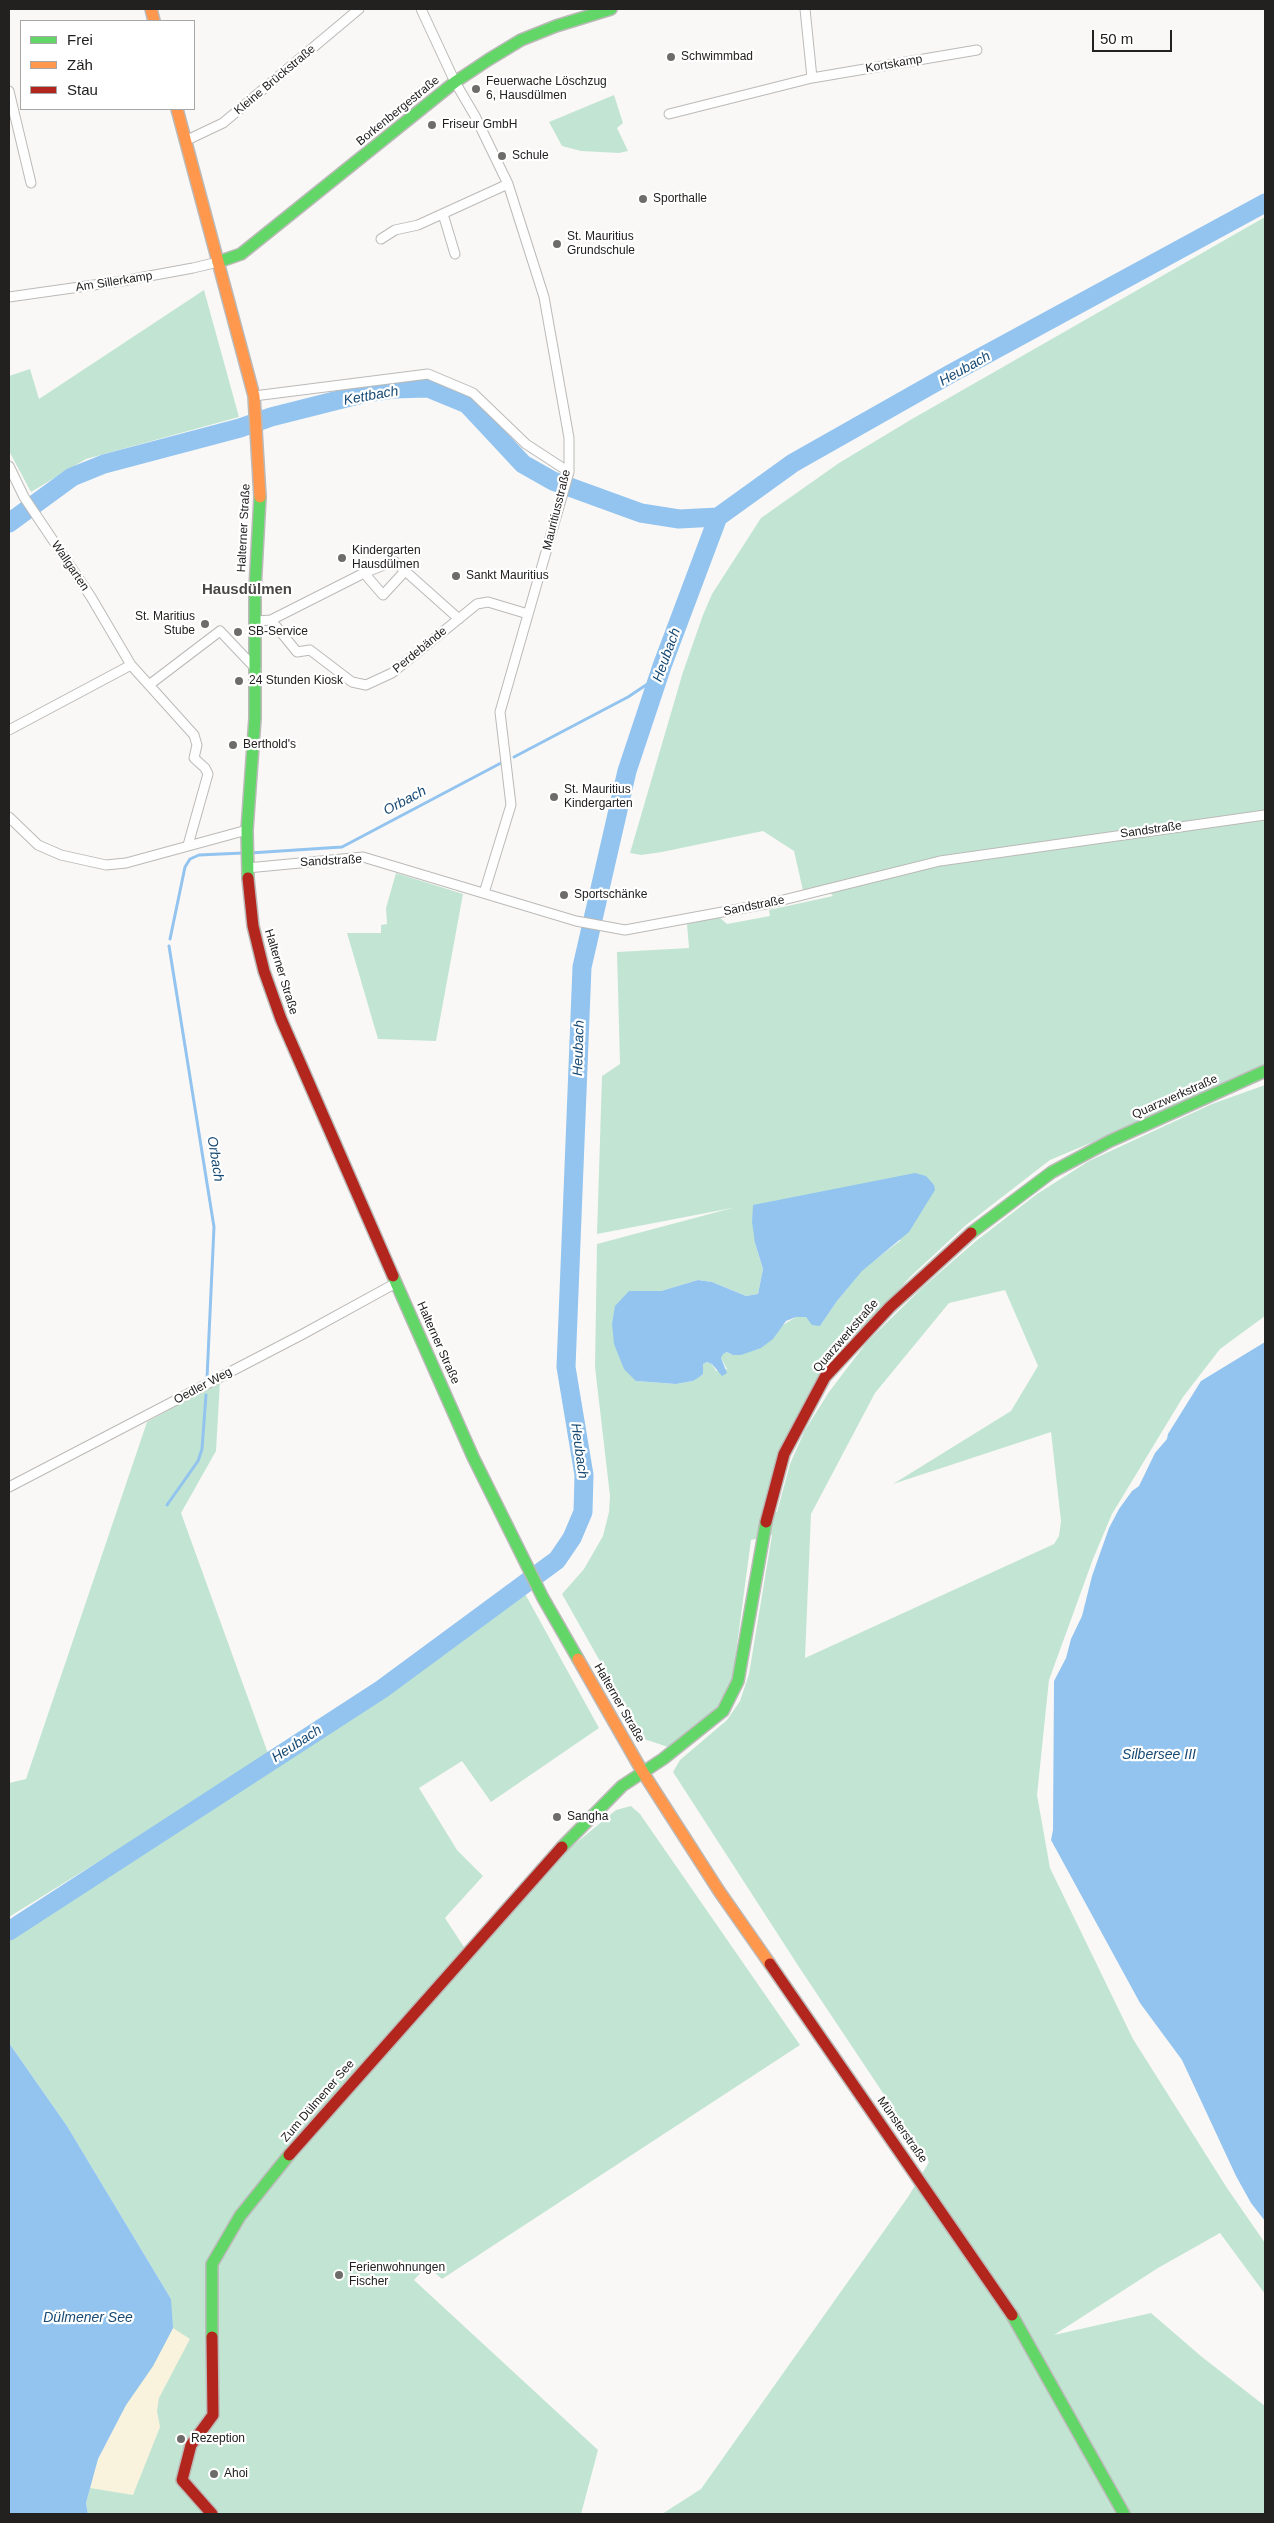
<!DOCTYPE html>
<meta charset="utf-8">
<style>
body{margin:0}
#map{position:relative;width:1274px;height:2523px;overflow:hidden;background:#faf8f6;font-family:Helvetica,sans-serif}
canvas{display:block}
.frame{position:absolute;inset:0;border:10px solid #232120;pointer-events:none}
.legend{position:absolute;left:20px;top:20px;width:175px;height:90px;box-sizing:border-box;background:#fff;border:1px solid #a7a6a6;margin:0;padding:6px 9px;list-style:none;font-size:15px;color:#232120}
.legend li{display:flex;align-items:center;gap:10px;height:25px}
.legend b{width:25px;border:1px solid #a7a6a6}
.scale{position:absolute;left:1092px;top:30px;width:80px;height:22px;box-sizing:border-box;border:2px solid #232120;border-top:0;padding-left:6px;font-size:15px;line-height:18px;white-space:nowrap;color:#232120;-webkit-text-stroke:4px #fff;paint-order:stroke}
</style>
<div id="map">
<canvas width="1274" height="2523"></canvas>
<div class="frame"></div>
<ul class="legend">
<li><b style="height:6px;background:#63d668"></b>Frei</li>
<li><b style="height:6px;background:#ff974d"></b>Zäh</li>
<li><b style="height:6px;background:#b3261e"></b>Stau</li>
</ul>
<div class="scale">50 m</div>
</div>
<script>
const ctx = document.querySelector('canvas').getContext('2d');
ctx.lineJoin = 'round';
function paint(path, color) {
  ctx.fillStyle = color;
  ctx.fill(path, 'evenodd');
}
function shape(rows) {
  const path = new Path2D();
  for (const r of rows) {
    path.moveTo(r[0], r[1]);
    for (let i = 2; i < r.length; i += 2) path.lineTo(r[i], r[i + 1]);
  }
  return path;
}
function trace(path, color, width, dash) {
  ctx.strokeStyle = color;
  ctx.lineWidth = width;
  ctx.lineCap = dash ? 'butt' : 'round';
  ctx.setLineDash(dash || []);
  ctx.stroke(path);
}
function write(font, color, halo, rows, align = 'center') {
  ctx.font = font + ' Helvetica,sans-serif';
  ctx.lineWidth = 4.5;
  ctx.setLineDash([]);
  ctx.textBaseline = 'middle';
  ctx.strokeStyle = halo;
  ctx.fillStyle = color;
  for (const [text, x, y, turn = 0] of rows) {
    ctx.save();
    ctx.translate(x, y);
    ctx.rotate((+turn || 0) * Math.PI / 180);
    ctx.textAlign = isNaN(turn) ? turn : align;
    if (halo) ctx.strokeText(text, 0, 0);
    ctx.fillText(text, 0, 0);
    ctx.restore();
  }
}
paint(shape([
 [614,95,623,123,617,128,628,151,619,153,581,151,562,146,549,122],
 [1265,217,1265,1070,1050,1160,966,1225,911,1276,822,1376,764,1515,777,1512,790,1464,805,1430,829,1392,867,1342,923,1287,976,1241,1037,1194,1089,1161,1212,1104,1265,1085,1265,1316,1220,1349,1183,1397,1112,1514,1093,1559,1049,1680,1037,1795,1050,1868,1133,2039,1227,2188,1265,2243,1265,2294,1220,2233,1158,2268,1054,2335,1151,2313,1202,2357,1265,2406,1265,2514,662,2514,701,2489,908,2197,929,2162,799,1967,673,1772,680,1760,727,1720,740,1701,749,1674,772,1535,751,1540,732,1683,719,1708,668,1747,644,1739,562,1594,584,1569,603,1536,609,1512,610,1496,595,1367,597,1244,732,1208,597,1234,602,1076,620,1064,617,952,689,948,687,924,719,917,727,924,770,916,769,910,833,896,827,889,804,895,794,851,763,831,662,852,641,855,630,853,683,672,703,615,712,594,761,518,839,463,912,419],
 [901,1240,862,1270,837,1301,820,1326,806,1317,796,1317,733,1355,727,1352,722,1354,721,1358,727,1369,716,1371,712,1364,707,1362,703,1364,703,1374,693,1381,676,1384,636,1381,629,1291,661,1291,698,1280,712,1282,746,1296,758,1294,763,1269,755,1243],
 [1005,1290,1038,1366,1011,1411,893,1484,1051,1432,1061,1521,1059,1536,1054,1544,805,1658,811,1514,875,1393,949,1303],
 [204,290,239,417,86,459,31,492,9,451,9,376,30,369,39,399],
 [396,873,463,894,436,1041,378,1039,347,933,381,933,381,925,387,924,386,908],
 [220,1382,216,1451,181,1513,269,1756,9,1917,9,1783,26,1779,147,1422],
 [524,1592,599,1728,491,1802,462,1761,419,1788,457,1850,483,1876,445,1918,464,1947,474,1954,570,1848,616,1810,631,1806,640,1814,800,2045,442,2279,427,2266,414,2280,598,2450,581,2514,88,2514,86,2503,91,2484,171,2299,67,2126,9,2043,9,1941,393,1691]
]), '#c2e5d3');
paint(shape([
 [173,2328,190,2339,159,2398,157,2411,160,2427,133,2495,90,2488,98,2459,109,2437,126,2405,153,2366]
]), '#f9f3dd');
paint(shape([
 [915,1173,926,1176,934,1185,935,1190,909,1232,862,1271,837,1301,820,1326,812,1325,806,1317,796,1317,786,1321,773,1339,761,1348,741,1355,733,1355,727,1352,723,1354,721,1358,727,1373,722,1376,712,1364,707,1362,703,1364,703,1374,698,1378,693,1381,676,1384,636,1381,624,1369,614,1344,612,1324,615,1306,629,1291,661,1291,698,1280,712,1282,746,1296,758,1294,763,1269,755,1243,752,1222,753,1205],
 [1265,1342,1265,2221,1251,2203,1236,2176,1182,2060,1140,2003,1051,1840,1053,1830,1054,1681,1066,1658,1071,1639,1082,1616,1092,1576,1109,1528,1119,1509,1132,1491,1139,1486,1155,1453,1167,1439,1168,1434,1201,1381],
 [9,2043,67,2126,171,2299,173,2328,153,2366,126,2405,98,2459,86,2503,88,2514,9,2514]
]), '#92c4ef');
trace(shape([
 [514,757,628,697,658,677],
 [250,853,342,847,501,763],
 [170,939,185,867,190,859,199,855,243,853],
 [169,946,214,1227,207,1378],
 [167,1505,198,1461,202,1449,206,1395]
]), '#92c4ef', 3);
trace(shape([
 [9,523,72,477,104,464,240,428,271,417,366,393,393,389,428,388,467,404,523,464,553,481,641,513,679,519,718,517],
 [9,1931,382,1689,557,1560,572,1538,583,1512,584,1475,566,1367,582,967,627,771,662,666,718,517,793,463,952,373,1265,203]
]), '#92c4ef', 19);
const street = shape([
 [421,9,455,82,475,116,508,184,544,297,569,438,569,472,500,712,511,805,484,893],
 [805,9,812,78],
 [9,91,31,183],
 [669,114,812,78,977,50],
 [185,141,223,123,359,9],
 [443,214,455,254],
 [381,239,395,230,418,225,508,184],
 [9,297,122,281,193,268,218,262],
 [254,396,428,374,473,393,526,444,569,472],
 [9,466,24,497,91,597,131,665,149,685,220,631,256,669],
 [364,573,383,595,406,570],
 [271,620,297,652,310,650,352,682,366,685,392,673,477,604,488,602,528,614],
 [256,621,271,620,364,573,394,561,459,619],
 [149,685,194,735,197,745,194,758,205,768,208,774,188,845],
 [9,730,131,665],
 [9,817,38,845,61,855,106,865,126,863,247,830],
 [247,868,363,857,576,921,625,930,771,903,940,861,1265,815],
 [9,1487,303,1334,396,1283]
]);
const fast = shape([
 [218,262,241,254,455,82,488,60,521,40,556,26,611,9],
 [248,878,247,830,255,718,255,589,260,497],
 [971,1233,1052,1172,1110,1141,1265,1071],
 [393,1276,473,1457,543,1598,578,1659],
 [562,1847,622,1786,663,1759,723,1711,738,1681,766,1522],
 [1012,2315,1124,2514],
 [212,2337,212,2264,240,2216,289,2155]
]);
const slow = shape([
 [151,9,154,21],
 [177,109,254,396,260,497],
 [578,1659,642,1771,719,1891,770,1964]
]);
const jam = shape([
 [248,878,253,926,264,971,281,1019,393,1276],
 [766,1522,784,1454,825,1377,890,1307,971,1233],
 [770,1964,1012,2315],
 [289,2155,562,1847],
 [212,2337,213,2415,191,2445,182,2480,212,2514]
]);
trace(street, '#bbbab8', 11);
trace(fast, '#bbbab8', 14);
trace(slow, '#bbbab8', 14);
trace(jam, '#bbbab8', 14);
trace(street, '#fefefe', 9);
trace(fast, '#63d668', 11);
trace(slow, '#ff974d', 11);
trace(jam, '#b3261e', 11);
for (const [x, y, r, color] of [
 [671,57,5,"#6e6c6b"],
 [476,89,5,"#6e6c6b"],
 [432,125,5,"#6e6c6b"],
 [502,156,5,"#6e6c6b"],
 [643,199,5,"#6e6c6b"],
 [557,244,5,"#6e6c6b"],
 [342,558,5,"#6e6c6b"],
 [456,576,5,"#6e6c6b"],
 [205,624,5,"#6e6c6b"],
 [238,632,5,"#6e6c6b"],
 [239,681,5,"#6e6c6b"],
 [233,745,5,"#6e6c6b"],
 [554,797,5,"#6e6c6b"],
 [564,895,5,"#6e6c6b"],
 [557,1817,5,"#6e6c6b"],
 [339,2275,5,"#6e6c6b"],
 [181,2439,5,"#6e6c6b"],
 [214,2474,5,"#6e6c6b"]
]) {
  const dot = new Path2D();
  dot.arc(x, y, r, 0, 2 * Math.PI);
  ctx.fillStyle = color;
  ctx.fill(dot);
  trace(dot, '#fff', 2);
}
write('12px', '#232120', '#fff', [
 ["Schwimmbad",681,57],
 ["Feuerwache Löschzug",486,82],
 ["6, Hausdülmen",486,96],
 ["Friseur GmbH",442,125],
 ["Schule",512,156],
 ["Sporthalle",653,199],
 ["St. Mauritius",567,237],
 ["Grundschule",567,251],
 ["Kindergarten",352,551],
 ["Hausdülmen",352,565],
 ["Sankt Mauritius",466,576],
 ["St. Maritius",195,617,"right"],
 ["Stube",195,631,"right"],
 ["SB-Service",248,632],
 ["24 Stunden Kiosk",249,681],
 ["Berthold's",243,745],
 ["St. Mauritius",564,790],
 ["Kindergarten",564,804],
 ["Sportschänke",574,895],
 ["Sangha",567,1817],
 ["Ferienwohnungen",349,2268],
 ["Fischer",349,2282],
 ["Rezeption",191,2439],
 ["Ahoi",224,2474]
], 'left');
write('12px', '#232120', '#fff', [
 ["Kortskamp",894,64,-10],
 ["Kleine Brückstraße",275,80,-40],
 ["Borkenbergestraße",398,111,-39],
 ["Am Sillerkamp",114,282,-9],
 ["Mauritiusstraße",557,510,-76],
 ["Halterner Straße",244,528,-87],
 ["Wallgarten",70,566,56],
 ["Perdebände",420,650,-39],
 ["Sandstraße",1151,830,-8],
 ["Sandstraße",331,861,-3],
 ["Sandstraße",754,906,-11],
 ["Halterner Straße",281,972,73],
 ["Quarzwerkstraße",1175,1097,-24],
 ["Quarzwerkstraße",846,1336,-49],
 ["Halterner Straße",438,1343,66],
 ["Oedler Weg",203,1386,-28],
 ["Halterner Straße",619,1703,60],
 ["Zum Dülmener See",318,2101,-49],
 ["Münsterstraße",902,2130,55]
]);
write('italic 14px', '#174a74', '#fff', [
 ["Heubach",965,369,-29],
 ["Kettbach",371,396,-10],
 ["Heubach",667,655,-70],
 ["Orbach",405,801,-28],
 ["Heubach",579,1048,-88],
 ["Orbach",215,1159,81],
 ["Heubach",579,1451,82],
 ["Heubach",297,1744,-33],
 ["Silbersee III",1159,1755],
 ["Dülmener See",88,2318]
]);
write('bold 15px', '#4b4745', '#fff', [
 ["Hausdülmen",247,590]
]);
</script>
